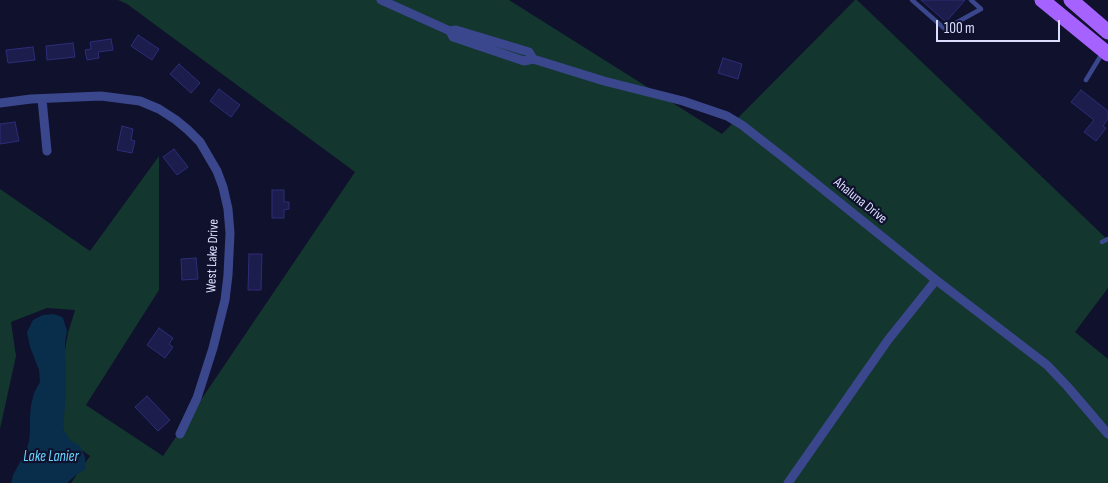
<!DOCTYPE html>
<style>
body{margin:0}
#map{position:relative;width:1108px;height:483px;overflow:hidden;background:#10112c;font-family:"Sofia Sans Condensed",sans-serif}
canvas{display:block}
.scale{position:absolute;left:936px;top:20px;width:124px;height:22px;box-sizing:border-box;border:2px solid #dbdeff;border-top:0;padding-left:6px;font-size:15px;line-height:18px;white-space:nowrap;color:#dbdeff;-webkit-text-stroke:4px #10112c;paint-order:stroke}
</style>
<div id="map">
<canvas width="1108" height="483"></canvas>
<div class="scale">100 m</div>
</div>
<script>
const ctx = document.querySelector('canvas').getContext('2d');
ctx.lineJoin = 'round';
function paint(path, color) {
  ctx.fillStyle = color;
  ctx.fill(path, 'evenodd');
}
function shape(rows) {
  const path = new Path2D();
  for (const r of rows) {
    path.moveTo(r[0], r[1]);
    for (let i = 2; i < r.length; i += 2) path.lineTo(r[i], r[i + 1]);
  }
  return path;
}
function trace(path, color, width, dash) {
  ctx.strokeStyle = color;
  ctx.lineWidth = width;
  ctx.lineCap = dash ? 'butt' : 'round';
  ctx.setLineDash(dash || []);
  ctx.stroke(path);
}
function write(font, color, halo, rows, align = 'center') {
  ctx.font = font + ' "Sofia Sans Condensed",sans-serif';
  ctx.lineWidth = 4.5;
  ctx.setLineDash([]);
  ctx.textBaseline = 'middle';
  ctx.strokeStyle = halo;
  ctx.fillStyle = color;
  for (const [text, x, y, turn = 0] of rows) {
    ctx.save();
    ctx.translate(x, y);
    ctx.rotate((+turn || 0) * Math.PI / 180);
    ctx.textAlign = isNaN(turn) ? turn : align;
    if (halo) ctx.strokeText(text, 0, 0);
    ctx.fillText(text, 0, 0);
    ctx.restore();
  }
}
paint(shape([
 [118,0,509,0,722,134,855,0,857,0,1108,240,1108,288,1075,332,1108,359,1108,483,71,483,90,456,64,437,59,384,68,333,75,310,47,308,11,322,16,356,0,429,0,189,90,251,159,156,159,290,86,405,163,456,355,172,127,4]
]), '#13362e');
paint(shape([
 [53,314,60,316,63,318,67,331,65,343,66,392,63,429,70,440,80,446,85,457,86,469,76,475,67,483,11,483,13,475,25,453,29,442,30,430,30,417,31,405,34,393,40,382,39,370,30,347,27,332,33,320,43,315]
]), '#092e4c');
const building = shape([
 [921,0,965,0,946,22,921,0],
 [138,35,159,49,152,60,131,46,138,35],
 [111,39,113,50,98,52,99,58,87,60,85,50,91,49,90,42,111,39],
 [73,43,75,57,47,60,46,46,73,43],
 [33,47,35,60,8,63,6,50,33,47],
 [723,58,742,64,738,79,718,73,723,58],
 [179,64,200,83,191,93,170,74,179,64],
 [219,89,240,105,231,117,210,101,219,89],
 [1081,90,1108,111,1108,119,1103,126,1106,128,1096,141,1084,132,1094,120,1071,102,1081,90],
 [15,122,19,141,0,144,0,124,15,122],
 [122,126,133,129,131,140,135,141,132,153,117,150,122,126],
 [174,149,188,167,177,175,163,157,174,149],
 [272,190,284,190,284,202,289,202,289,209,284,210,284,218,272,218,272,190],
 [249,254,262,254,261,290,248,290,249,254],
 [196,258,198,279,182,280,181,259,196,258],
 [159,328,173,338,169,344,173,347,165,358,147,345,159,328],
 [147,396,170,420,158,431,135,407,147,396]
]);
paint(building, '#1c1c4d');
trace(building, '#2e2d7a', 1);
trace(shape([
 [912,0,945,29,981,9,971,0],
 [1086,80,1103,52],
 [1102,242,1108,239]
]), '#3a478c', 4.5);
trace(shape([
 [381,0,450,31,456,30,529,52,533,59],
 [450,31,453,37,524,61,533,59,604,81,683,101,727,116,742,125,783,157,936,280,1047,365,1067,386,1108,434],
 [42,99,47,151],
 [0,103,31,99,101,96,140,101,159,109,176,120,188,130,200,142,217,171,223,187,228,209,230,233,228,275,225,300,213,348,197,398,180,434],
 [788,483,888,340,936,280]
]), '#3a478c', 9);
trace(shape([
 [1042,0,1108,54],
 [1071,0,1108,32]
]), '#a662ff', 15);
write('14px', '#dbdeff', '#10112c', [
 ["Ahaluna Drive",860,201,39],
 ["West Lake Drive",213,256,-88]
]);
write('italic 15px', '#69d6ff', '#10112c', [
 ["Lake Lanier",51,457]
]);
</script>
